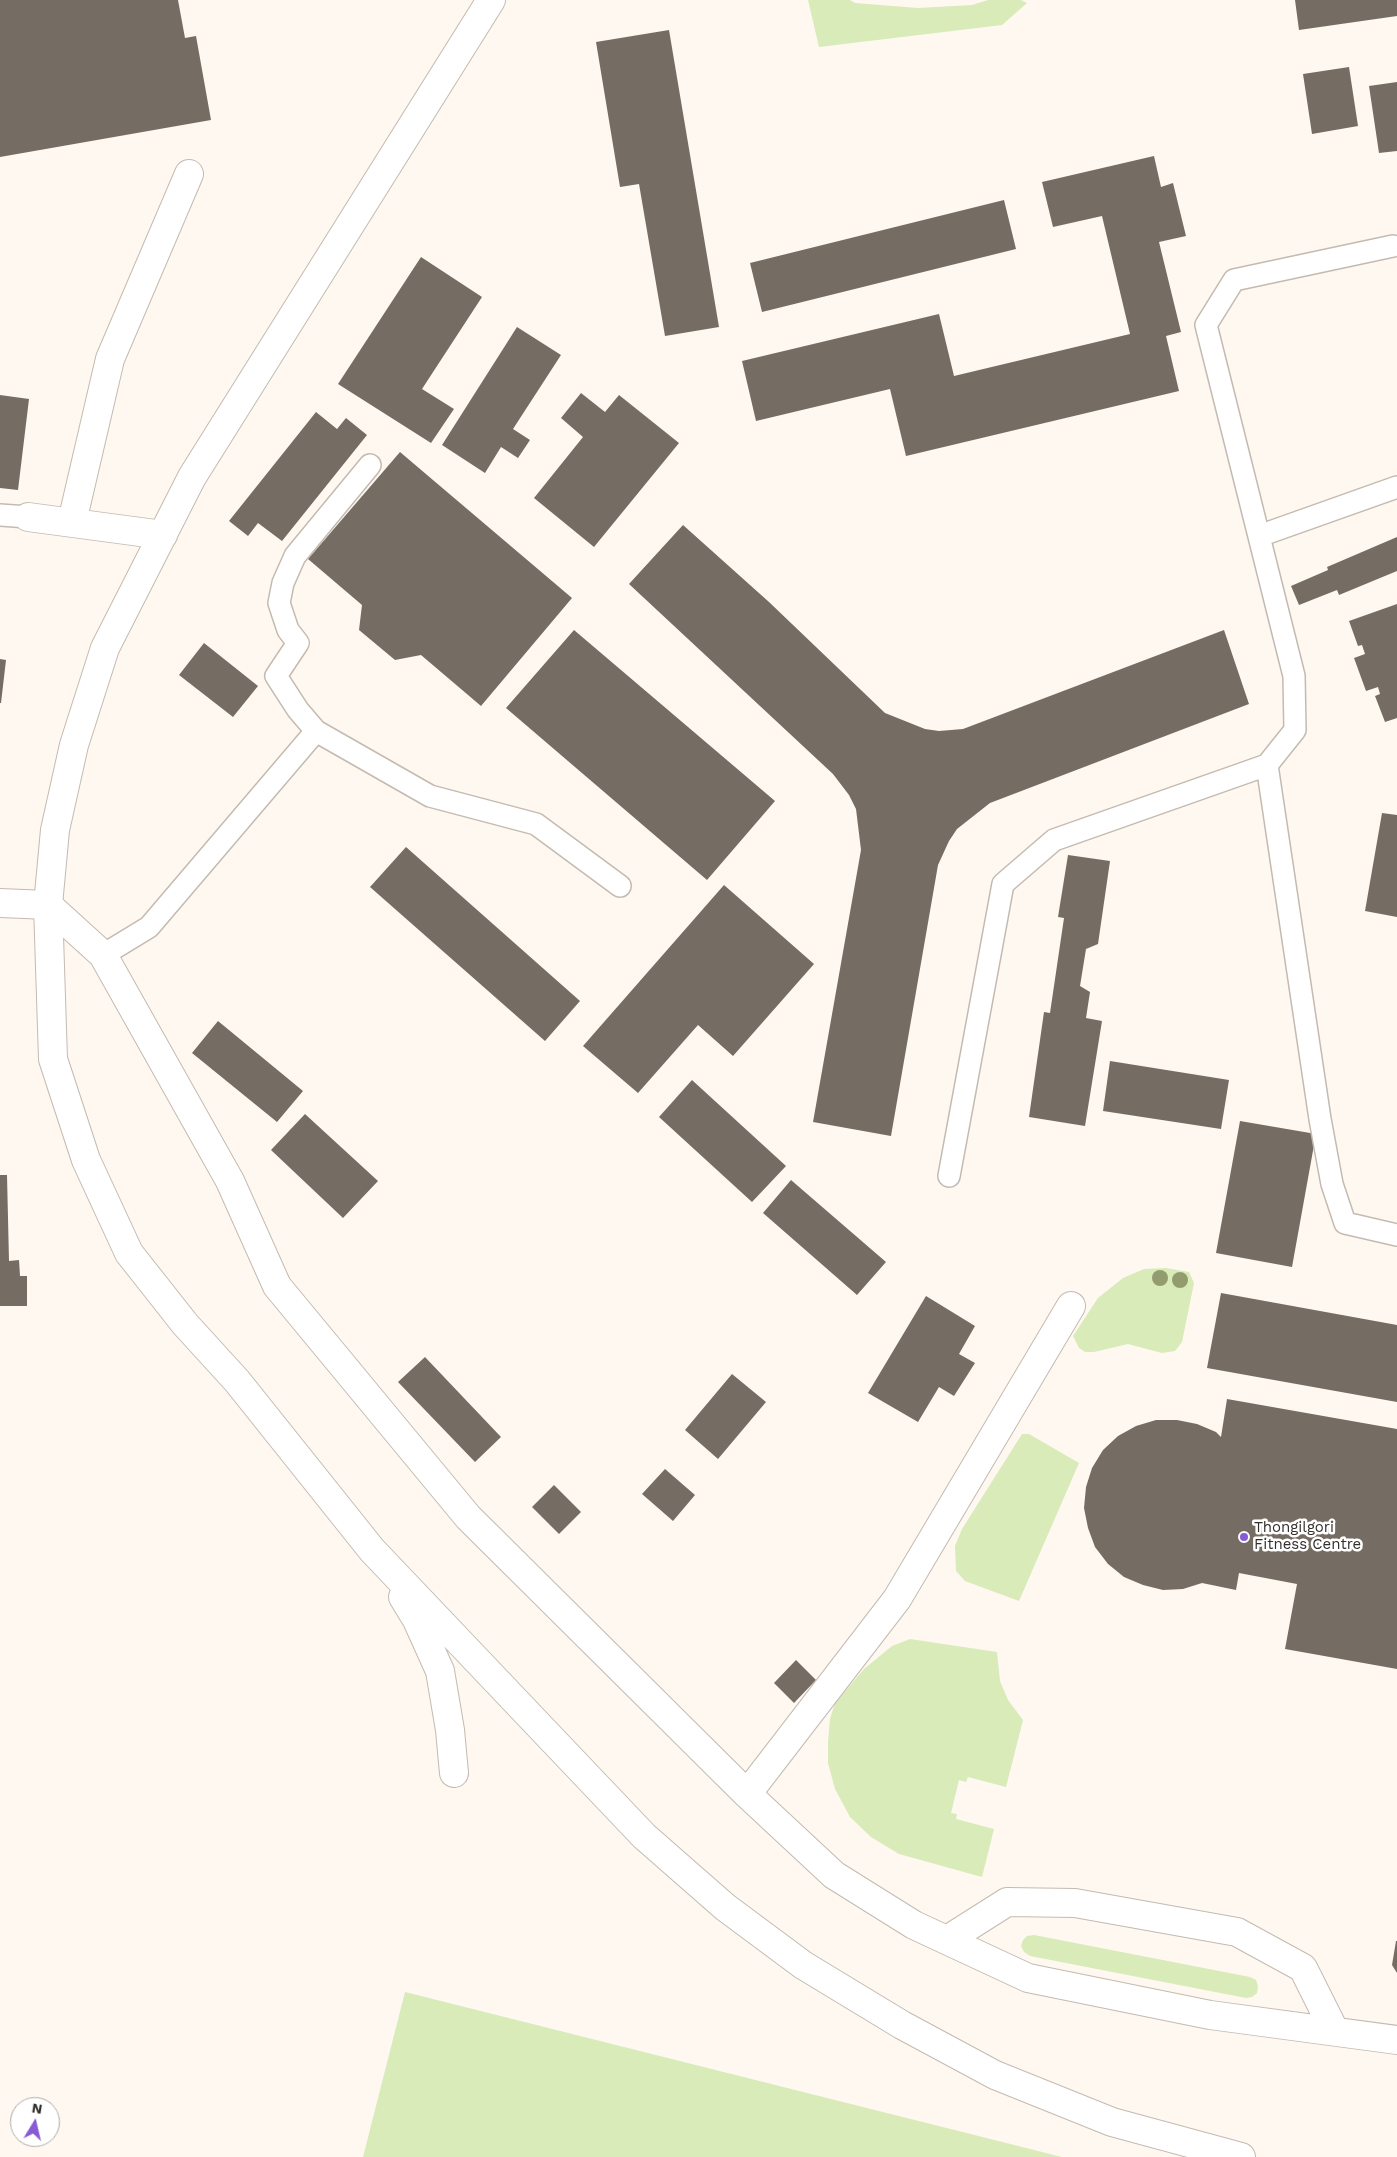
<!DOCTYPE html>
<style>
body{margin:0}
#map{position:relative;width:1397px;height:2157px;overflow:hidden;background:#fef8f1;font-family:"Work Sans",sans-serif}
canvas{display:block}
.north{position:absolute;left:10px;top:2097px;width:50px;height:50px;box-sizing:border-box;background:#fff;border:1px solid #adacaa;border-radius:50%;rotate:9deg;font-size:14px;font-weight:700;line-height:20px;text-align:center;color:#332f2b}
.north::after{content:'';display:block;margin:auto;width:18px;height:22px;background:#885bd5;clip-path:polygon(50% 0,100% 100%,50% 72%,0 100%)}
</style>
<div id="map">
<canvas width="1397" height="2157"></canvas>
<div class="north">N</div>
</div>
<script>
const ctx = document.querySelector('canvas').getContext('2d');
ctx.lineJoin = 'round';
function paint(path, color) {
  ctx.fillStyle = color;
  ctx.fill(path, 'evenodd');
}
function shape(rows) {
  const path = new Path2D();
  for (const r of rows) {
    path.moveTo(r[0], r[1]);
    for (let i = 2; i < r.length; i += 2) path.lineTo(r[i], r[i + 1]);
  }
  return path;
}
function trace(path, color, width, dash) {
  ctx.strokeStyle = color;
  ctx.lineWidth = width;
  ctx.lineCap = dash ? 'butt' : 'round';
  ctx.setLineDash(dash || []);
  ctx.stroke(path);
}
function write(font, color, halo, rows, align = 'center') {
  ctx.font = font + ' "Work Sans",sans-serif';
  ctx.lineWidth = 5;
  ctx.setLineDash([]);
  ctx.textBaseline = 'middle';
  ctx.strokeStyle = halo;
  ctx.fillStyle = color;
  for (const [text, x, y, turn = 0] of rows) {
    ctx.save();
    ctx.translate(x, y);
    ctx.rotate((+turn || 0) * Math.PI / 180);
    ctx.textAlign = isNaN(turn) ? turn : align;
    if (halo) ctx.strokeText(text, 0, 0);
    ctx.fillText(text, 0, 0);
    ctx.restore();
  }
}
paint(shape([
 [808,0,850,0,855,3,918,8,972,5,988,0,1021,0,1027,3,1002,25,819,47],
 [1166,1268,1189,1272,1194,1283,1182,1342,1175,1351,1162,1353,1128,1344,1094,1352,1085,1352,1079,1348,1073,1336,1098,1298,1123,1278,1144,1269],
 [1022,1434,1029,1434,1079,1463,1019,1601,965,1581,956,1571,955,1546,962,1529],
 [910,1639,997,1652,1000,1681,1008,1700,1023,1720,1006,1787,968,1777,966,1782,959,1780,951,1813,957,1814,956,1819,994,1829,982,1877,899,1854,871,1837,850,1817,835,1789,828,1763,828,1742,830,1719,835,1703,864,1669,892,1646],
 [1034,1935,1250,1977,1256,1980,1258,1986,1257,1993,1252,1997,1246,1998,1030,1956,1024,1952,1021,1946,1023,1940,1027,1936],
 [405,1992,1062,2157,363,2157]
]), '#d8ebb9');
paint(shape([
 [0,0,178,0,185,38,196,36,211,120,0,157],
 [1295,0,1397,0,1397,16,1299,30],
 [669,30,719,327,665,336,639,184,620,187,596,42],
 [1349,67,1358,126,1312,134,1303,74],
 [1397,82,1397,151,1379,153,1369,86],
 [1154,156,1161,187,1173,183,1186,236,1159,242,1181,332,1166,336,1179,391,906,456,890,389,756,421,742,361,939,314,954,376,1130,334,1102,216,1053,227,1042,182],
 [1004,200,1016,249,762,312,750,263],
 [421,257,482,297,422,389,454,409,431,443,338,384],
 [517,327,561,355,513,429,530,440,518,458,501,447,485,473,442,445],
 [581,393,605,412,619,395,679,443,594,547,534,498,583,437,561,418],
 [0,395,29,399,18,490,0,488],
 [316,412,337,429,346,418,367,435,282,541,258,523,248,536,229,521],
 [400,452,572,598,481,706,421,655,395,660,359,630,362,605,308,559],
 [683,525,769,602,885,713,925,729,939,731,963,729,1224,630,1249,704,990,803,957,829,949,841,938,865,891,1136,813,1122,861,850,856,809,849,795,833,774,629,584],
 [1397,537,1397,571,1339,595,1337,590,1299,605,1291,586,1328,570,1327,567],
 [1397,604,1397,718,1385,722,1375,696,1380,694,1378,687,1366,691,1354,658,1365,654,1362,645,1358,646,1349,621],
 [574,630,775,801,707,880,506,708],
 [204,643,258,686,233,717,179,675],
 [0,659,6,660,1,703,0,703],
 [1382,813,1397,815,1397,917,1365,911],
 [406,847,580,1001,545,1041,370,887],
 [1068,855,1110,861,1098,944,1086,949,1080,986,1090,992,1086,1018,1102,1021,1085,1126,1029,1117,1044,1012,1050,1013,1064,918,1058,917],
 [724,885,814,964,733,1056,698,1025,638,1093,583,1046],
 [218,1021,303,1091,277,1122,192,1053],
 [1110,1061,1229,1080,1221,1129,1103,1111],
 [692,1080,786,1166,752,1202,659,1117],
 [305,1114,378,1181,343,1218,271,1150],
 [1240,1121,1316,1134,1292,1267,1216,1253],
 [0,1175,7,1175,9,1261,19,1260,20,1276,27,1276,27,1306,0,1306],
 [791,1180,886,1262,857,1295,763,1213],
 [1221,1293,1397,1325,1397,1402,1207,1368],
 [926,1296,975,1326,959,1354,975,1363,954,1396,939,1387,918,1422,868,1393],
 [425,1357,501,1437,475,1462,398,1382],
 [732,1374,766,1402,718,1459,685,1430],
 [1227,1399,1397,1429,1397,1669,1285,1649,1297,1584,1239,1573,1236,1590,1202,1583,1183,1589,1163,1590,1143,1585,1124,1577,1108,1564,1095,1547,1088,1528,1084,1508,1086,1487,1092,1468,1103,1450,1118,1436,1136,1426,1156,1420,1177,1420,1197,1424,1216,1432,1221,1437],
 [665,1469,695,1495,673,1521,642,1494],
 [554,1485,581,1512,559,1534,532,1507],
 [796,1660,816,1680,794,1703,774,1683],
 [1396,1941,1397,1941,1397,1973,1392,1965]
]), '#756d63');
const service = shape([
 [370,465,295,556,283,583,279,603,288,630,298,643,276,676,298,710,316,731,430,796,536,824,620,886],
 [0,515,28,517],
 [1259,536,1397,487],
 [1267,765,1320,1119,1332,1184,1345,1223,1397,1235],
 [103,955,149,927,316,731],
 [949,1176,1003,884,1054,840,1267,765,1295,730,1294,676,1206,325,1234,280,1393,246]
]);
const minor = shape([
 [28,517,163,535],
 [72,522,110,359,189,174],
 [0,903,48,905,103,955,230,1181,277,1286,468,1517,747,1794,834,1875,914,1925,1028,1978,1210,2015,1397,2040],
 [747,1794,897,1599,1071,1306],
 [947,1940,1007,1902,1075,1903,1237,1932,1303,1968,1334,2030]
]);
const secondary = shape([
 [491,0,192,477,105,648,74,745,55,830,48,905,53,1059,86,1160,129,1253,185,1324,237,1381,372,1550,644,1836,725,1907,803,1965,902,2025,995,2075,1112,2122,1241,2157],
 [403,1597,417,1620,440,1671,450,1730,454,1773]
]);
trace(service, '#c4bab0', 24);
trace(minor, '#c4bab0', 30);
trace(secondary, '#c4bab0', 30);
trace(service, '#fff', 21);
trace(minor, '#fff', 28);
trace(secondary, '#fff', 28);
ctx.fillStyle = '#939c6f';
for (const [x, y] of [
 [1160,1278],
 [1180,1280]
]) {
  ctx.beginPath();
  ctx.arc(x, y, 8, 0, 2 * Math.PI);
  ctx.fill();
}
for (const [x, y, r, color] of [
 [1244,1537,5,"#885bd5"]
]) {
  const dot = new Path2D();
  dot.arc(x, y, r, 0, 2 * Math.PI);
  ctx.fillStyle = color;
  ctx.fill(dot);
  trace(dot, '#fff', 2);
}
write('15px', '#332f2b', '#fff', [
 ["Thongilgori",1254,1528],
 ["Fitness Centre",1254,1545]
], 'left');
</script>
